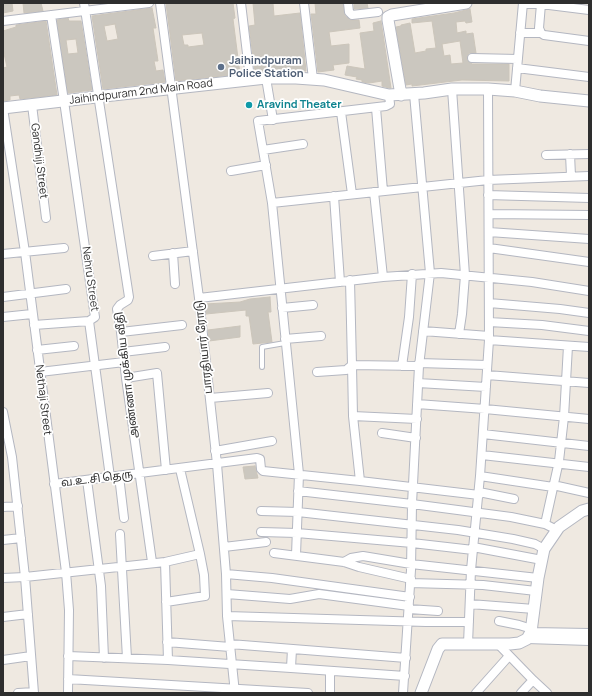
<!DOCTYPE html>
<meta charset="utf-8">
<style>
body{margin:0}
#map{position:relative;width:592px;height:696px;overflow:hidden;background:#efe9e1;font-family:Manrope,sans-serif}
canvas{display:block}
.frame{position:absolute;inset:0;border:4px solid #2e2e2e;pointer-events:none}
</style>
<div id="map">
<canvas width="592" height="696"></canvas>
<div class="frame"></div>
</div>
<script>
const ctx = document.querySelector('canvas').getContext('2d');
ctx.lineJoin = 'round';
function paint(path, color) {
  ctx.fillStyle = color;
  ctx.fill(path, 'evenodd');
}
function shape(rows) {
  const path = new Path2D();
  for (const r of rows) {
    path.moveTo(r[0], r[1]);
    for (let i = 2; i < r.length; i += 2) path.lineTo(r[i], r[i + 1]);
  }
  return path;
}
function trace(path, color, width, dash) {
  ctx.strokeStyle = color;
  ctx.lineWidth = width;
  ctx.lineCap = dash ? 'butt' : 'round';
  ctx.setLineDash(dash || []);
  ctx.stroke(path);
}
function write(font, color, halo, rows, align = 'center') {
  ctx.font = font + ' Manrope,"Noto Sans Tamil",sans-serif';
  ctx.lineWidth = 3.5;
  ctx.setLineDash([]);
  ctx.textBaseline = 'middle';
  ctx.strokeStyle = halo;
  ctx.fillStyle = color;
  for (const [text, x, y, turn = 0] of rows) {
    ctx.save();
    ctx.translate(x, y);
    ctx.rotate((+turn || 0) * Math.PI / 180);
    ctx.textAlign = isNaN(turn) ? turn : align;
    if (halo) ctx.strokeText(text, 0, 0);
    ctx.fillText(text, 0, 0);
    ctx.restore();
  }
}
const building = shape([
 [3,3,12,3,13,11,3,13,3,3],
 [23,3,41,3,43,11,24,13,23,3],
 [166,3,175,3,175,4,186,3,233,3,235,18,233,19,240,74,176,81,166,3],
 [202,33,204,45,188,47,188,45,184,45,182,35,202,33],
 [253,3,273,3,274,16,300,13,306,71,291,71,291,68,255,72,249,26,255,25,253,3],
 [315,3,343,3,345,16,351,20,359,20,360,28,329,32,331,46,349,44,349,63,333,65,334,70,318,72,311,14,316,14,315,3],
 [354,3,367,3,368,8,354,9,354,3],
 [152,8,156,28,153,28,158,61,154,61,156,71,163,70,165,82,103,89,92,16,152,8],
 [115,24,118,39,107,41,104,26,115,24],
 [470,9,472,22,466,23,465,21,456,22,457,33,466,31,466,34,473,33,476,53,469,53,467,57,467,60,472,64,509,64,509,81,462,80,412,86,412,84,406,85,396,27,401,26,401,25,410,23,415,53,426,51,426,49,436,48,432,21,412,23,412,19,454,13,470,9],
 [460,41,463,63,451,64,450,55,444,56,442,44,460,41],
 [68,18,69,21,81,21,92,90,68,93,57,20,68,18],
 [76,39,78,53,68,54,66,40,76,39],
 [46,21,57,95,20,99,19,95,10,96,10,100,3,101,3,68,7,67,3,49,3,31,16,27,16,25,46,21],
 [381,21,391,88,389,88,382,86,382,81,369,83,362,82,362,80,356,79,357,77,345,75,347,66,365,69,360,33,374,31,373,23,381,21],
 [270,297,271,312,268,312,272,342,253,344,249,316,246,316,246,310,206,314,205,304,240,302,250,299,270,297],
 [240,326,240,337,209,341,208,330,240,326],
 [255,466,258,478,245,479,243,467,255,466]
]);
paint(building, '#cbc7bf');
trace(building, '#cbc5ba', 1);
const lane = shape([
 [262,367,262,347,285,343]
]);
const street = shape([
 [84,3,129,297,128,300,120,305,117,309,121,332,126,378,152,562],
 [160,3,199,298,217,464,226,574,227,616,235,693],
 [241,3,250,79],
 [304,3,313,79],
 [348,3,349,12,352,15,378,12],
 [523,4,541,4,539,28,541,33,544,35,589,41],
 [541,4,589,10],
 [51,15,64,101,95,317,89,321,110,477],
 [3,21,149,3],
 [520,33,541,33],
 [472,58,518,59],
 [517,68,589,77],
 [266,78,273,120],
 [452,89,465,275,462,314,459,334],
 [515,91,523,3],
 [32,105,46,218],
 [3,108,25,252,66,572,69,610,68,693],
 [376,108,383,191],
 [341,112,352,194],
 [263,150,303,144],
 [570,154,571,176],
 [546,155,589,154],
 [231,171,266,165],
 [374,192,383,277],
 [488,195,589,198],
 [334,196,340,282],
 [272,203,488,180,589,176],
 [489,214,589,215],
 [489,232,589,239],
 [489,248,589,262],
 [173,253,175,284],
 [3,254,64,248],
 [153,256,193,251],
 [350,280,352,365,419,366],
 [3,297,66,289],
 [199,298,383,277,441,273,532,282,589,291],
 [489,303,560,309,589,313],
 [282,308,313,305],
 [3,317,32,314],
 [489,322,542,325,589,331],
 [34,325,89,321],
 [423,331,489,336],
 [121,332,182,325],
 [285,339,321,336],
 [489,340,589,347],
 [37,350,74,346],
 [123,352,165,347],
 [419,363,487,365],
 [352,365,353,416,360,481],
 [402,366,409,317,412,274],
 [40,372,124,362],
 [317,372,346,370,352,365],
 [487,375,589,383],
 [126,378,157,373,166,470],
 [418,383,486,387],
 [210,398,268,393],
 [417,404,485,409,589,419],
 [3,412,12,457,25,577,34,693],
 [353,416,417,419],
 [382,433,416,438],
 [483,434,589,446],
 [215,451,272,441],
 [482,455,589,467],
 [119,476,124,518],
 [480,476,553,487],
 [87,480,101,586,104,658],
 [54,484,257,458,260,459,261,469,263,471,360,481,479,495],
 [553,485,589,493],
 [298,491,412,504,419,366,430,273,414,94],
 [479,492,514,499],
 [3,507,18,506],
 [261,511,298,512,458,530,513,539,535,544,544,549],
 [557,530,545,524,559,461,564,417,568,346],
 [261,532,297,533,412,543,473,550],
 [120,534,127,658],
 [3,540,21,538],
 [224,547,266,542],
 [473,547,542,560],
 [274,553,344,562,359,567,411,579],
 [296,555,299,474,272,203,258,121,386,106,390,104,389,95],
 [165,562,168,660],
 [344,562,351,558,363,556,411,564,538,578],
 [226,574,272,578,410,597],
 [3,578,25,577,165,562,200,554,180,469],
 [410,583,483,585,536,591],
 [227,594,290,599,319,594,409,606],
 [166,602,205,596,204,575,200,554],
 [470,604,534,609],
 [409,609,438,611],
 [227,616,426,622,469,622],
 [3,617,28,614],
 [499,621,519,625,532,629],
 [531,632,589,633],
 [527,639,589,641],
 [167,642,230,647],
 [230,644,406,658],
 [468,644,471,570,480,476,489,340,488,89],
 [498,644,533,680],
 [292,649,291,668,405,676],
 [68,656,168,660,291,668],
 [3,660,31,656],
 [68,679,308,693],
 [18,693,34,692],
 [330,693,330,671],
 [403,693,411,570,412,504,511,517,545,524],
 [476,693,509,656],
 [521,693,533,680,547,693]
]);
const secondary = shape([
 [401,95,388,20,388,17,392,15,466,3],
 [3,108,113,95,266,78,296,78,324,80,389,95,424,93,452,89,488,89,515,91,540,96,589,101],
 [421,693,438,649,442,644,510,644,519,643,527,639,531,632,538,578,544,549,559,527,582,511,589,509]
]);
trace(lane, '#b4b7c1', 6);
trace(street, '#b4b7c1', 10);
trace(secondary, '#b4b7c1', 13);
trace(lane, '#fff', 4);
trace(street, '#fff', 8);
trace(secondary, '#fff', 11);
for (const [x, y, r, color] of [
 [221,67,4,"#5c6f8a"],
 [249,105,4,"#0f9aa8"]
]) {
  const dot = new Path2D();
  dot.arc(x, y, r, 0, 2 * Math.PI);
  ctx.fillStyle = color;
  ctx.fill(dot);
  trace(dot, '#fff', 1.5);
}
write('bold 11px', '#4e5e75', '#fff', [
 ["Jaihindpuram",229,61],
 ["Police Station",229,74]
], 'left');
write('11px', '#2e2e2e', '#fff', [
 ["Jaihindpuram 2nd Main Road",141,92,-7],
 ["Gandhiji Street",39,161,83],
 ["Nehru Street",90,279,82],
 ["பாரதியார் ரோடு",204,347,-96],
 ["அண்ணா முக்கிய வீதி",127,375,-97],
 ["Nethaji Street",43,400,83],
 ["வ.உ.சி தெரு",97,479,-7]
]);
write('bold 11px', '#0d838f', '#fff', [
 ["Aravind Theater",257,105]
], 'left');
</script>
